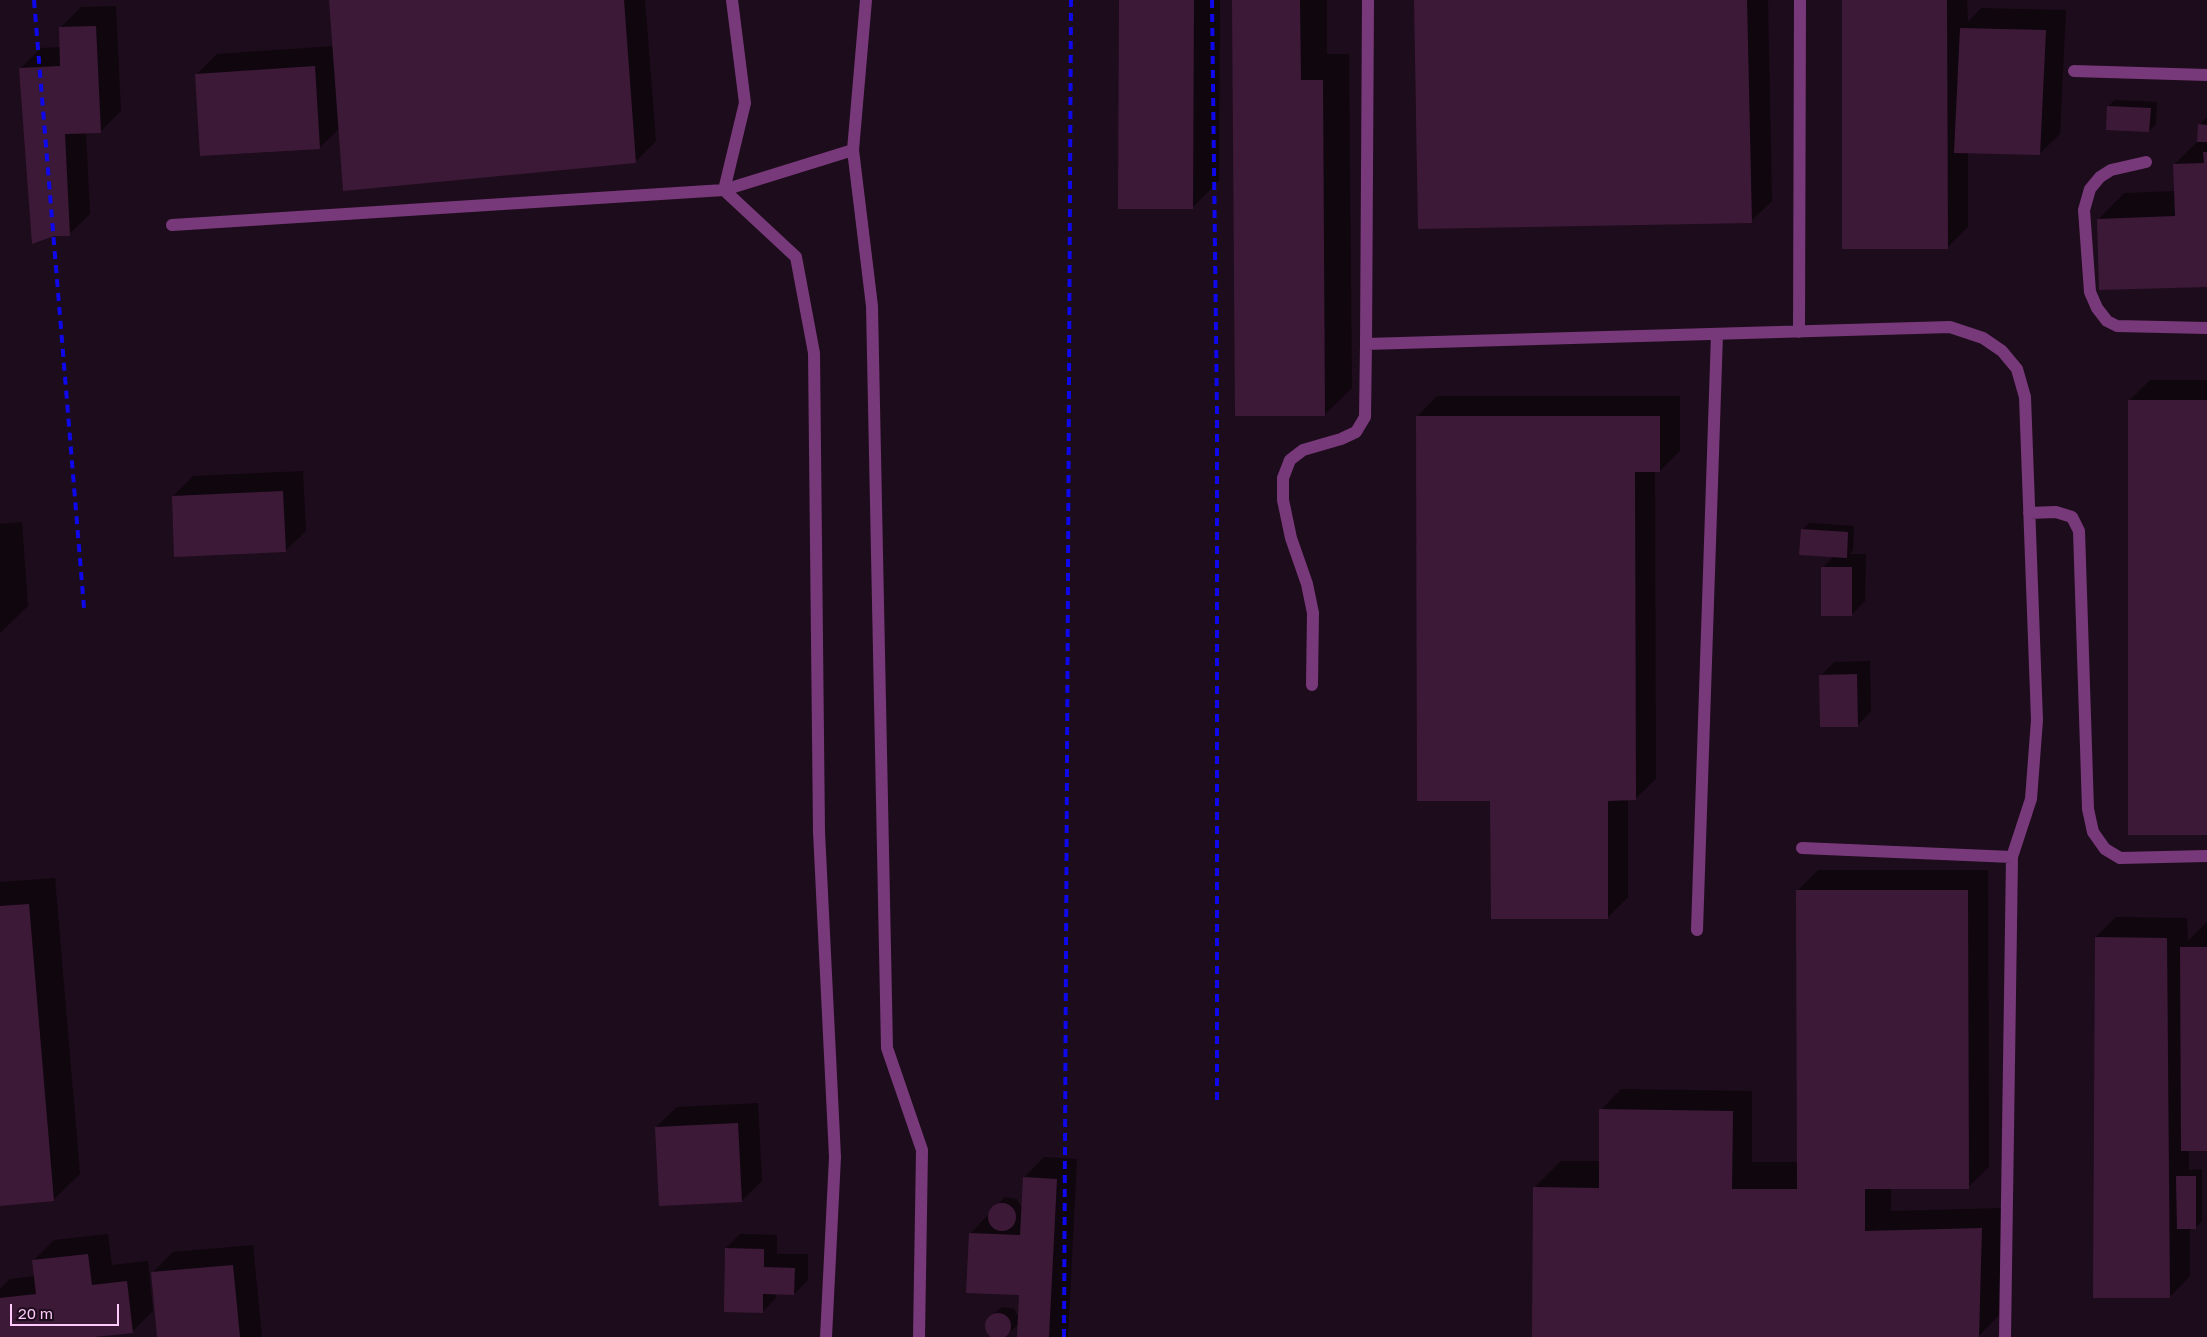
<!DOCTYPE html>
<style>
body{margin:0}
#map{position:relative;width:2207px;height:1337px;overflow:hidden;background:#1d0c1b;font-family:"Golos Text",sans-serif}
canvas{display:block}
.scale{position:absolute;left:10px;top:1304px;width:109px;height:22px;box-sizing:border-box;border:2px solid #fdcafb;border-top:0;padding-left:6px;font-size:15px;line-height:18px;white-space:nowrap;color:#fdcafb;-webkit-text-stroke:4px #1d0c1b;paint-order:stroke}
</style>
<div id="map">
<canvas width="2207" height="1337"></canvas>
<div class="scale">20 m</div>
</div>
<script>
const ctx = document.querySelector('canvas').getContext('2d');
ctx.lineJoin = 'round';
function paint(path, color) {
  ctx.fillStyle = color;
  ctx.fill(path, 'evenodd');
}
function shape(rows) {
  const path = new Path2D();
  for (const r of rows) {
    if (r.length === 3) {
      path.moveTo(r[0] + r[2], r[1]);
      path.arc(r[0], r[1], r[2], 0, 2 * Math.PI);
      continue;
    }
    path.moveTo(r[0], r[1]);
    for (let i = 2; i < r.length; i += 2) path.lineTo(r[i], r[i + 1]);
  }
  return path;
}
function trace(path, color, width, dash) {
  ctx.strokeStyle = color;
  ctx.lineWidth = width;
  ctx.lineCap = dash ? 'butt' : 'round';
  ctx.setLineDash(dash || []);
  ctx.stroke(path);
}
paint(shape([
 [330,0,645,0,656,141,635,162,340,128,320,147,201,155,197,74,217,54,334,46],
 [1120,0,1220,0,1219,181,1192,208],
 [1233,0,1327,0,1327,54,1349,54,1352,388,1325,414],
 [1415,0,1768,0,1772,201,1751,221],
 [1843,0,1967,0,1968,22,1981,8,2066,10,2060,134,2039,154,1968,152,1968,227,1947,248],
 [116,6,121,111,101,131,86,132,90,214,69,234,20,69,41,48,61,47,60,28,81,7],
 [2115,100,2157,102,2156,124,2149,131,2108,106],
 [2206,118,2207,118,2207,285,2098,220,2124,193,2176,191,2174,165,2199,140,2199,125],
 [2150,380,2207,380,2207,834,2129,401],
 [1437,396,1680,396,1680,451,1660,471,1655,471,1656,779,1635,799,1628,799,1628,897,1607,918,1492,800,1417,417],
 [303,471,306,531,285,551,173,496,193,476],
 [22,522,28,606,0,633,0,524],
 [1809,523,1854,526,1853,550,1850,554,1866,554,1865,601,1851,615,1822,568,1834,556,1802,530],
 [1870,661,1871,711,1858,725,1821,676,1834,662],
 [1818,870,1988,870,1989,1167,1968,1187,1891,1188,1891,1211,2002,1208,1999,1315,1979,1336,1533,1337,1535,1187,1561,1161,1600,1161,1601,1110,1621,1089,1752,1091,1752,1162,1798,1162,1797,891],
 [55,878,80,1174,53,1200,0,1205,0,882],
 [2116,917,2187,918,2188,941,2207,922,2207,1150,2189,1150,2189,1170,2202,1169,2202,1221,2195,1228,2190,1228,2190,1276,2170,1297,2096,937],
 [758,1103,762,1181,741,1201,656,1127,677,1107],
 [1044,1157,1077,1159,1068,1337,1018,1337,1019,1324,1004,1337,1006,1337,992,1337,986,1328,987,1319,1002,1307,1014,1309,1019,1318,1020,1294,970,1234,1005,1197,1017,1199,1022,1208,1024,1178],
 [108,1234,112,1265,148,1261,153,1311,132,1332,81,1337,0,1337,0,1289,10,1279,35,1276,34,1260,54,1240],
 [740,1234,777,1235,777,1254,808,1254,808,1280,794,1294,776,1293,776,1298,762,1312,726,1248],
 [253,1245,262,1337,158,1337,152,1273,173,1252]
]), '#0007');
paint(shape([
 [329,0,624,0,636,163,343,191],
 [1119,0,1194,0,1193,209,1118,209],
 [1232,0,1300,0,1301,80,1323,80,1325,416,1235,416],
 [1414,0,1747,0,1752,223,1418,229],
 [1842,0,1947,0,1948,249,1842,249],
 [96,26,101,133,65,134,70,236,54,236,32,244,19,68,60,66,59,27],
 [1960,28,2046,30,2040,155,1954,153],
 [315,66,320,149,200,156,195,74],
 [2107,106,2151,108,2149,132,2106,130],
 [2198,124,2207,125,2207,142,2197,142],
 [2203,152,2207,152,2207,287,2099,290,2097,219,2175,216,2173,164,2204,163],
 [2128,400,2207,400,2207,835,2128,835],
 [1416,416,1660,416,1660,472,1635,472,1636,800,1608,801,1608,919,1491,919,1490,801,1417,801],
 [283,491,286,552,174,557,172,496],
 [1801,529,1848,532,1847,558,1799,555],
 [1821,567,1852,567,1852,616,1821,616],
 [1857,674,1858,727,1820,727,1819,675],
 [1796,890,1968,890,1969,1189,1865,1189,1865,1231,1982,1228,1979,1337,1532,1337,1533,1187,1599,1188,1599,1109,1733,1111,1732,1189,1797,1189],
 [29,904,54,1201,0,1206,0,906],
 [2095,937,2167,938,2170,1298,2093,1298],
 [2180,947,2207,947,2207,1151,2181,1151],
 [738,1123,742,1202,659,1206,655,1127],
 [2176,1176,2196,1176,2196,1229,2177,1229],
 [1023,1177,1057,1179,1049,1337,1017,1337,1019,1295,966,1293,969,1233,1020,1235],
 [1002,1217,14],
 [725,1248,764,1249,764,1267,795,1268,794,1295,763,1294,763,1313,724,1312],
 [88,1254,92,1285,127,1281,133,1333,94,1337,0,1337,0,1298,36,1294,32,1260],
 [233,1265,240,1337,157,1337,151,1272],
 [998,1326,13]
]), '#3d1938');
trace(shape([
 [732,0,745,103,724,190,796,257,814,353,819,832,835,1157,826,1337],
 [866,0,853,150,872,306,887,1048,922,1150,919,1337],
 [1368,0,1366,344,1950,327,1983,338,2002,351,2017,369,2025,397,2037,720,2031,799,2012,857,2005,1337],
 [2074,71,2207,75],
 [2146,162,2111,170,2100,177,2090,189,2084,210,2090,292,2097,308,2107,321,2117,326,2207,328],
 [172,225,724,190,853,150],
 [1799,332,1800,0],
 [2029,513,2056,512,2072,517,2079,531,2088,809,2093,832,2105,849,2120,858,2207,856],
 [1312,685,1313,613,1307,584,1291,538,1283,500,1283,478,1290,460,1303,450,1341,439,1356,432,1365,417,1366,344],
 [1802,848,2012,857],
 [1697,930,1717,334]
]), '#78397a', 12);
trace(shape([
 [34,0,84,608],
 [1212,0,1217,415,1217,1101],
 [1064,1337,1071,0]
]), '#0e08eb', 4, [8, 6]);
</script>
